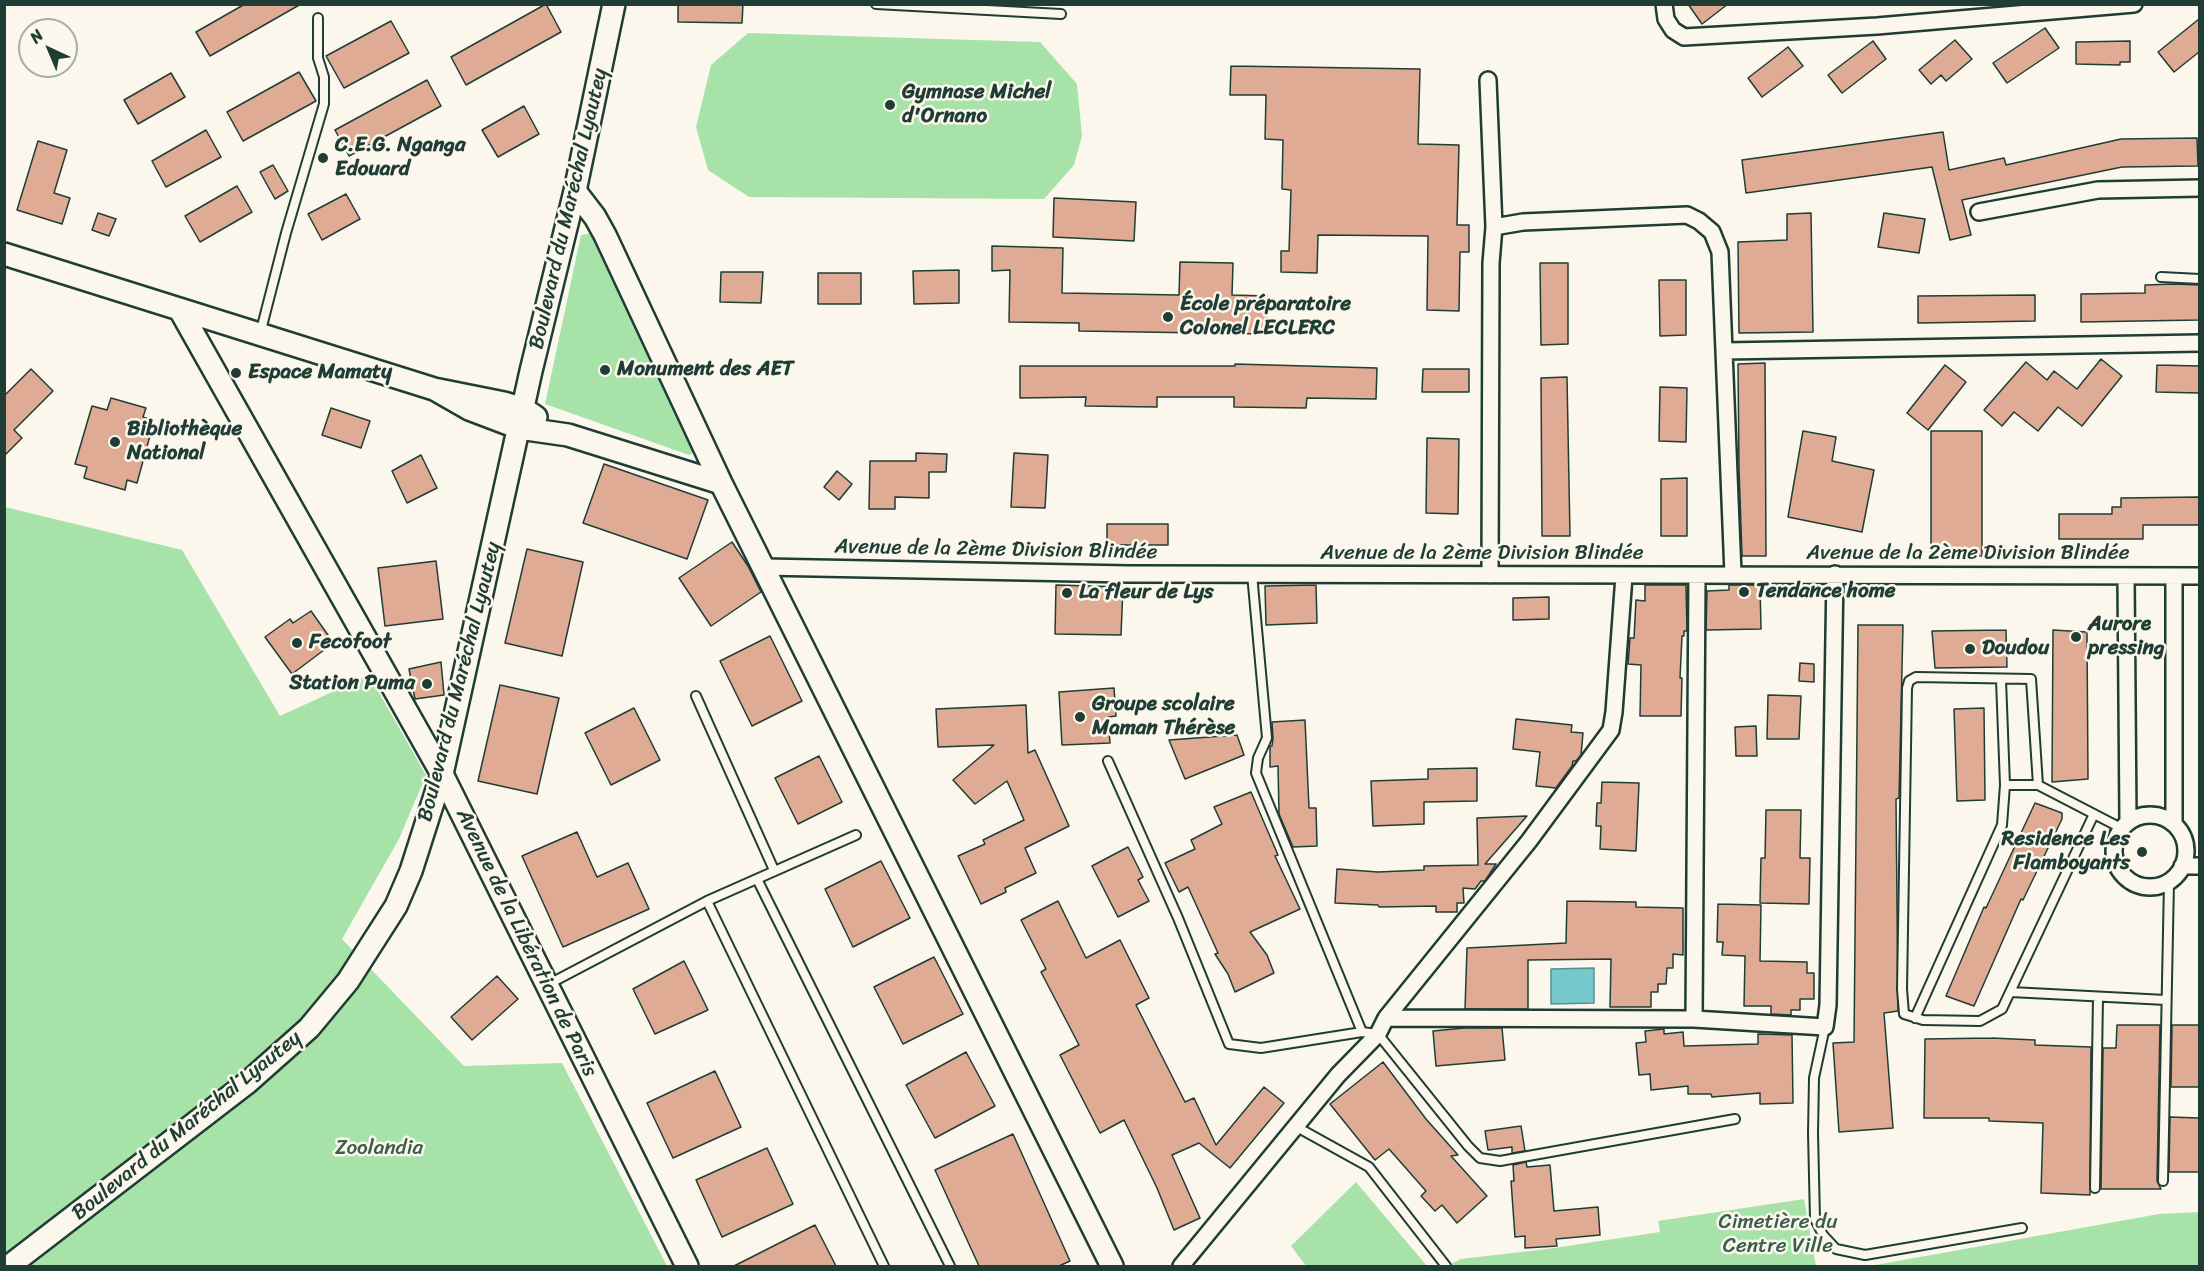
<!DOCTYPE html>
<meta charset="utf-8">
<style>
body{margin:0}
#map{position:relative;width:2204px;height:1271px;overflow:hidden;background:#fbf7ec;font-family:Sriracha,sans-serif}
canvas{display:block}
.frame{position:absolute;inset:0;border:6px solid #1f3d34;pointer-events:none}
.north{position:absolute;left:18px;top:18px;width:60px;height:60px;box-sizing:border-box;background:#fbf7ec;border:2px solid #a3ada2;border-radius:50%;rotate:316deg;font-size:16px;font-weight:700;line-height:24px;text-align:center;color:#1f3d34}
.north::after{content:'';display:block;margin:auto;width:21px;height:27px;background:#1f3d34;clip-path:polygon(50% 0,100% 100%,50% 72%,0 100%)}
</style>
<div id="map">
<canvas width="2204" height="1271"></canvas>
<div class="frame"></div>
<div class="north">N</div>
</div>
<script>
const ctx = document.querySelector('canvas').getContext('2d');
ctx.lineJoin = 'round';
function paint(path, color) {
  ctx.fillStyle = color;
  ctx.fill(path, 'evenodd');
}
function shape(rows) {
  const path = new Path2D();
  for (const r of rows) {
    if (r.length === 3) {
      path.moveTo(r[0] + r[2], r[1]);
      path.arc(r[0], r[1], r[2], 0, 2 * Math.PI);
      continue;
    }
    path.moveTo(r[0], r[1]);
    for (let i = 2; i < r.length; i += 2) path.lineTo(r[i], r[i + 1]);
  }
  return path;
}
function trace(path, color, width, dash) {
  ctx.strokeStyle = color;
  ctx.lineWidth = width;
  ctx.lineCap = dash ? 'butt' : 'round';
  ctx.setLineDash(dash || []);
  ctx.stroke(path);
}
function write(font, color, halo, rows, align = 'center') {
  ctx.font = font + ' Sriracha,sans-serif';
  ctx.lineWidth = 5;
  ctx.setLineDash([]);
  ctx.textBaseline = 'middle';
  ctx.strokeStyle = halo;
  ctx.fillStyle = color;
  for (const [text, x, y, turn = 0] of rows) {
    ctx.save();
    ctx.translate(x, y);
    ctx.rotate((+turn || 0) * Math.PI / 180);
    ctx.textAlign = isNaN(turn) ? turn : align;
    if (halo) ctx.strokeText(text, 0, 0);
    ctx.fillText(text, 0, 0);
    ctx.restore();
  }
}
paint(shape([
 [748,33,1040,42,1077,84,1082,136,1074,165,1044,199,749,197,708,170,696,127,711,65],
 [593,233,699,449,689,455,545,404,581,235],
 [5,507,182,550,280,716,369,675,426,775,399,839,342,939,464,1066,562,1063,667,1266,5,1266],
 [1356,1182,1427,1266,1306,1266,1291,1246],
 [1804,1199,1816,1266,1447,1266,1461,1259,1547,1249,1660,1232,1658,1221],
 [2199,1212,2199,1266,1870,1266,2159,1214]
]), '#a7e3a9');
const water = shape([
 [1594,968,1594,1003,1551,1004,1551,969,1594,968]
]);
paint(water, '#77c8cd');
trace(water, '#549090', 1.5);
const building = shape([
 [245,4,301,4,210,56,196,32,245,4],
 [546,4,561,32,466,85,451,57,546,4],
 [678,4,743,4,742,23,678,22,678,4],
 [1688,4,1728,4,1702,24,1688,4],
 [2199,19,2199,52,2174,72,2158,52,2199,19],
 [391,21,409,53,344,88,326,56,391,21],
 [2045,28,2059,48,2007,83,1993,63,2045,28],
 [1955,40,1972,59,1946,81,1941,75,1931,84,1919,70,1955,40],
 [1873,41,1886,59,1842,93,1828,75,1873,41],
 [2130,41,2130,62,2120,62,2120,65,2076,64,2076,42,2130,41],
 [1788,47,1803,66,1762,97,1748,78,1788,47],
 [1231,66,1420,69,1418,144,1459,145,1457,225,1469,225,1469,252,1460,252,1459,311,1427,310,1428,236,1318,235,1317,273,1281,272,1281,251,1289,251,1291,190,1282,189,1283,140,1265,139,1266,95,1230,95,1231,66],
 [299,72,316,101,243,141,227,112,299,72],
 [171,73,185,97,138,124,124,100,171,73],
 [427,80,441,106,349,156,335,130,427,80],
 [524,106,539,134,498,157,482,130,524,106],
 [206,130,221,157,166,187,152,161,206,130],
 [1943,132,1949,170,2004,158,2006,165,2121,139,2197,138,2198,166,2122,167,1962,200,1971,235,1950,240,1932,167,1746,193,1742,160,1943,132],
 [38,141,67,150,54,193,70,198,62,224,17,210,38,141],
 [273,165,288,191,275,199,260,172,273,165],
 [237,186,252,212,200,242,185,216,237,186],
 [346,194,360,219,322,240,308,214,346,194],
 [1054,198,1136,202,1134,241,1053,237,1054,198],
 [98,213,116,219,109,236,92,230,98,213],
 [1811,213,1813,332,1739,333,1738,242,1787,240,1787,214,1811,213],
 [1884,213,1925,219,1919,253,1878,247,1884,213],
 [992,246,1063,248,1062,293,1179,295,1180,262,1233,263,1232,295,1267,296,1266,334,1079,331,1079,323,1009,322,1010,270,992,271,992,246],
 [1540,263,1568,263,1568,344,1541,345,1540,263],
 [959,270,959,303,914,304,913,271,959,270],
 [721,272,763,272,761,303,720,302,721,272],
 [818,273,861,273,861,304,818,304,818,273],
 [1659,280,1686,280,1686,335,1660,336,1659,280],
 [2174,284,2199,285,2199,320,2081,322,2081,294,2145,293,2145,285,2174,284],
 [2035,295,2035,321,1918,323,1918,296,2035,295],
 [2101,359,2122,376,2082,426,2058,407,2038,431,2014,412,2002,426,1984,410,2026,362,2047,380,2054,371,2077,389,2101,359],
 [1765,363,1766,556,1742,556,1739,469,1738,364,1765,363],
 [1235,364,1377,368,1376,399,1307,398,1306,408,1234,407,1234,397,1157,397,1157,407,1085,406,1086,397,1020,398,1020,366,1235,366,1235,364],
 [1945,365,1966,382,1928,430,1907,413,1945,365],
 [2157,365,2199,366,2199,393,2156,392,2157,365],
 [31,369,53,391,14,430,22,438,4,456,4,396,31,369],
 [1423,369,1469,369,1469,392,1422,392,1423,369],
 [1567,377,1570,536,1542,536,1541,378,1567,377],
 [1660,387,1687,388,1686,442,1659,441,1660,387],
 [111,398,146,408,143,417,154,421,137,483,127,480,125,490,84,478,87,467,75,464,92,406,107,410,111,398],
 [331,408,370,421,361,448,322,435,331,408],
 [1803,431,1836,437,1832,461,1874,470,1862,532,1788,517,1803,431],
 [1931,431,1982,431,1982,556,1931,557,1931,431],
 [1427,438,1459,439,1458,514,1426,513,1427,438],
 [916,453,947,454,946,472,929,472,929,498,895,497,895,509,869,509,870,461,916,461,916,453],
 [1014,453,1048,455,1045,508,1011,507,1014,453],
 [421,455,437,488,407,503,392,471,421,455],
 [604,464,708,500,687,559,583,523,604,464],
 [837,471,852,484,839,500,824,487,837,471],
 [1687,478,1687,536,1661,536,1661,479,1687,478],
 [2199,497,2199,525,2143,525,2143,539,2059,539,2059,514,2112,514,2112,507,2121,507,2121,498,2199,497],
 [1107,524,1168,524,1168,545,1107,545,1107,524],
 [732,542,748,566,761,592,711,626,679,578,732,542],
 [527,549,583,562,562,656,505,643,527,549],
 [436,561,443,619,385,626,378,568,436,561],
 [1056,585,1123,587,1121,635,1055,634,1056,585],
 [1316,585,1317,623,1266,625,1265,586,1316,585],
 [1645,585,1686,585,1687,631,1684,631,1684,636,1682,636,1680,678,1682,678,1681,716,1640,716,1641,665,1628,664,1630,638,1634,638,1636,600,1645,601,1645,585],
 [1729,585,1760,585,1761,629,1706,630,1707,591,1729,590,1729,585],
 [1549,597,1549,619,1513,620,1513,598,1549,597],
 [311,611,328,635,322,639,328,647,292,674,265,637,290,619,293,623,311,611],
 [1858,625,1903,625,1899,798,1896,799,1898,1011,1884,1013,1893,1128,1839,1132,1833,1043,1854,1042,1858,625],
 [2006,630,2007,667,1935,668,1932,631,2006,630],
 [2053,630,2087,632,2088,779,2052,782,2053,630],
 [770,636,802,701,752,726,720,661,770,636],
 [441,662,444,695,415,699,409,669,441,662],
 [1800,663,1814,664,1814,682,1799,681,1800,663],
 [500,685,559,698,537,794,478,781,500,685],
 [1114,688,1116,716,1108,717,1110,743,1062,745,1059,692,1114,688],
 [1768,695,1801,696,1799,739,1767,739,1768,695],
 [1026,705,1028,753,1035,750,1069,826,1025,848,1036,873,1005,888,1006,892,981,904,958,856,985,844,983,840,1024,820,1007,781,975,804,953,780,994,745,938,747,936,709,1026,705],
 [634,708,660,760,611,785,585,733,634,708],
 [1984,708,1985,800,1957,801,1954,709,1984,708],
 [1516,719,1572,725,1571,732,1583,733,1581,755,1576,761,1573,761,1572,766,1556,788,1536,786,1540,752,1513,749,1516,719],
 [1305,720,1309,808,1316,808,1317,846,1293,847,1279,814,1278,766,1270,767,1270,746,1272,746,1273,738,1272,722,1305,720],
 [1756,726,1757,756,1736,756,1735,727,1756,726],
 [1237,735,1244,755,1185,779,1169,740,1237,735],
 [819,756,842,802,798,824,775,778,819,756],
 [1477,768,1477,801,1424,802,1424,824,1373,826,1371,781,1428,779,1428,769,1477,768],
 [1602,782,1639,783,1636,851,1600,849,1601,826,1596,826,1597,803,1601,803,1602,782],
 [1251,792,1278,855,1275,856,1300,909,1250,932,1267,955,1274,973,1235,992,1228,974,1215,954,1218,953,1188,887,1179,892,1165,863,1195,849,1191,840,1222,824,1214,807,1251,792],
 [2035,803,2062,813,2062,819,2023,900,2021,899,1974,1006,1946,996,1984,907,1986,908,2035,803],
 [1766,810,1801,810,1800,858,1810,858,1809,904,1760,903,1761,858,1765,858,1766,810],
 [1527,816,1485,864,1496,864,1485,881,1481,881,1475,889,1463,888,1464,903,1457,903,1457,912,1436,912,1436,906,1379,907,1378,905,1335,903,1337,869,1378,872,1424,870,1424,866,1478,865,1477,818,1527,816],
 [577,832,597,877,628,863,649,909,563,947,522,856,577,832],
 [1128,847,1143,877,1138,880,1149,901,1118,917,1092,866,1128,847],
 [881,861,910,918,853,947,825,889,881,861],
 [1058,901,1086,958,1120,940,1149,998,1136,1005,1185,1102,1194,1098,1216,1145,1264,1087,1284,1103,1230,1168,1199,1143,1172,1155,1200,1218,1174,1230,1157,1188,1124,1120,1100,1133,1060,1055,1079,1045,1041,972,1046,969,1021,920,1058,901],
 [1567,901,1636,902,1636,907,1683,908,1683,955,1673,954,1673,968,1667,968,1666,984,1658,984,1658,992,1651,992,1651,1007,1610,1007,1611,959,1528,960,1528,1009,1465,1009,1467,948,1566,943,1567,901],
 [1718,904,1761,905,1760,961,1807,962,1807,973,1814,973,1814,999,1800,999,1800,1010,1791,1010,1791,1015,1771,1014,1771,1006,1744,1006,1745,956,1722,955,1723,942,1717,942,1718,904],
 [934,957,963,1014,903,1044,874,987,934,957],
 [684,961,708,1010,655,1034,633,989,684,961],
 [497,976,518,999,472,1040,451,1017,497,976],
 [2117,1025,2160,1025,2157,1181,2161,1189,2101,1189,2103,1048,2116,1048,2117,1025],
 [2172,1025,2199,1025,2199,1087,2171,1087,2172,1025],
 [1464,1028,1502,1028,1505,1060,1436,1066,1433,1031,1464,1028],
 [1664,1029,1664,1034,1683,1032,1684,1046,1758,1044,1758,1034,1792,1035,1793,1103,1760,1104,1760,1093,1712,1097,1711,1094,1688,1094,1688,1086,1651,1090,1650,1074,1639,1075,1636,1043,1646,1042,1645,1031,1664,1029],
 [1992,1038,2035,1040,2035,1045,2091,1047,2090,1195,2041,1193,2043,1123,1989,1121,1989,1118,1924,1118,1925,1039,1992,1038],
 [966,1052,995,1106,935,1138,906,1085,966,1052],
 [1383,1062,1426,1119,1458,1155,1451,1156,1487,1196,1457,1223,1442,1205,1435,1211,1421,1196,1426,1191,1389,1149,1375,1160,1330,1104,1383,1062],
 [715,1071,741,1127,673,1158,647,1103,715,1071],
 [2170,1117,2199,1118,2199,1172,2169,1172,2170,1117],
 [1521,1126,1525,1151,1512,1153,1512,1147,1488,1150,1485,1131,1521,1126],
 [1013,1134,1070,1261,1059,1266,979,1266,935,1170,1013,1134],
 [767,1148,793,1204,722,1237,696,1180,767,1148],
 [1526,1162,1527,1167,1550,1165,1554,1211,1598,1207,1600,1235,1556,1239,1557,1246,1525,1248,1525,1236,1515,1237,1511,1181,1514,1181,1513,1165,1526,1162],
 [815,1225,836,1266,734,1266,815,1225]
]);
paint(building, '#e0ab94');
trace(building, '#1f3d34', 1.5);
const lane = shape([
 [876,4,1061,14],
 [2161,277,2200,279],
 [260,334,286,233,324,104,324,77,318,58,318,18],
 [1252,574,1267,738,1258,758,1256,773,1362,1032],
 [2001,680,2005,785,2038,785,2121,828],
 [696,696,774,870],
 [1108,761,1178,918,1229,1044,1261,1048,1362,1032,1378,1034,1468,1146,1480,1158,1500,1161,1735,1119],
 [2038,785,2031,679,1916,677,1909,681,1907,688,1902,989,1904,1014,1923,1020,1980,1021,2002,1009,2094,814],
 [757,879,950,1266],
 [707,901,884,1266],
 [547,985,707,901,856,835],
 [2011,992,2166,1000],
 [1915,1018,2002,825,2005,785],
 [1825,1027,1814,1078,1813,1133,1815,1219,1823,1235,1836,1249,1865,1255,2022,1228],
 [1295,1126,1369,1167,1446,1266],
 [2163,1181,2169,882],
 [2095,1188,2098,997]
]);
const street = shape([
 [1664,4,1666,19,1673,30,1684,37,1877,26,2134,4],
 [1488,80,1494,227],
 [1979,212,2098,190,2200,188],
 [1724,351,2200,343],
 [763,567,1129,574,2200,576],
 [1490,575,1491,263,1494,227,1523,222,1687,215,1699,221,1712,232,1720,252,1733,574],
 [2126,576,2128,821],
 [2174,576,2174,823],
 [2150,851,36],
 [2182,866,2200,866],
 [1386,1018,1694,1019,1825,1027,1828,1005,1835,574],
 [1694,1019,1697,576],
 [1181,1266,1338,1075,1378,1034,1386,1018,1529,841,1611,730,1614,712,1624,576]
]);
const secondary = shape([
 [575,191,595,217,605,235,721,483],
 [4,254,434,389,504,403,524,409,536,417],
 [180,310,442,774,687,1266],
 [434,389,469,409,519,428,568,435,721,483,1112,1266],
 [9,1266,247,1083,309,1028,348,981,396,906,411,871,442,774,531,371,575,191,614,4]
]);
trace(lane, '#1f3d34', 12);
trace(street, '#1f3d34', 20);
trace(secondary, '#1f3d34', 26);
trace(lane, '#fbf7ec', 8);
trace(street, '#fbf7ec', 15);
trace(secondary, '#fbf7ec', 21);
for (const [x, y, r, color] of [
 [890,105,6,"#1f3d34"],
 [323,158,6,"#1f3d34"],
 [1168,317,6,"#1f3d34"],
 [605,370,6,"#1f3d34"],
 [236,373,6,"#1f3d34"],
 [115,442,6,"#1f3d34"],
 [1744,592,6,"#1f3d34"],
 [1067,593,6,"#1f3d34"],
 [2076,637,6,"#1f3d34"],
 [297,643,6,"#1f3d34"],
 [1970,649,6,"#1f3d34"],
 [427,684,6,"#1f3d34"],
 [1080,717,6,"#1f3d34"],
 [2142,852,6,"#1f3d34"]
]) {
  const dot = new Path2D();
  dot.arc(x, y, r, 0, 2 * Math.PI);
  ctx.fillStyle = color;
  ctx.fill(dot);
  trace(dot, '#fbf7ec', 2);
}
write('bold 21px', '#1f3d34', '#fbf7ec', [
 ["Gymnase Michel",902,93],
 ["d'Ornano",902,117],
 ["C.E.G. Nganga",335,146],
 ["Edouard",335,170],
 ["École préparatoire",1180,305],
 ["Colonel LECLERC",1180,329],
 ["Monument des AET",617,370],
 ["Espace Mamaty",248,373],
 ["Bibliothèque",127,430],
 ["National",127,454],
 ["Tendance home",1756,592],
 ["La fleur de Lys",1079,593],
 ["Aurore",2088,625],
 ["pressing",2088,649],
 ["Fecofoot",309,643],
 ["Doudou",1982,649],
 ["Station Puma",415,684,"right"],
 ["Groupe scolaire",1092,705],
 ["Maman Thérèse",1092,729],
 ["Residence Les",2130,840,"right"],
 ["Flamboyants",2130,864,"right"]
], 'left');
write('21px', '#1f3d34', '#fbf7ec', [
 ["Boulevard du Maréchal Lyautey",569,209,-77],
 ["Avenue de la 2ème Division Blindée",996,550,1],
 ["Avenue de la 2ème Division Blindée",1482,554],
 ["Avenue de la 2ème Division Blindée",1968,554],
 ["Boulevard du Maréchal Lyautey",460,682,-76],
 ["Avenue de la Libération de Paris",526,943,64],
 ["Boulevard du Maréchal Lyautey",187,1126,-39]
]);
write('21px', '#3a5e4b', '#fbf7ec', [
 ["Zoolandia",379,1149],
 ["Cimetière du",1778,1223],
 ["Centre Ville",1778,1247]
]);
</script>
